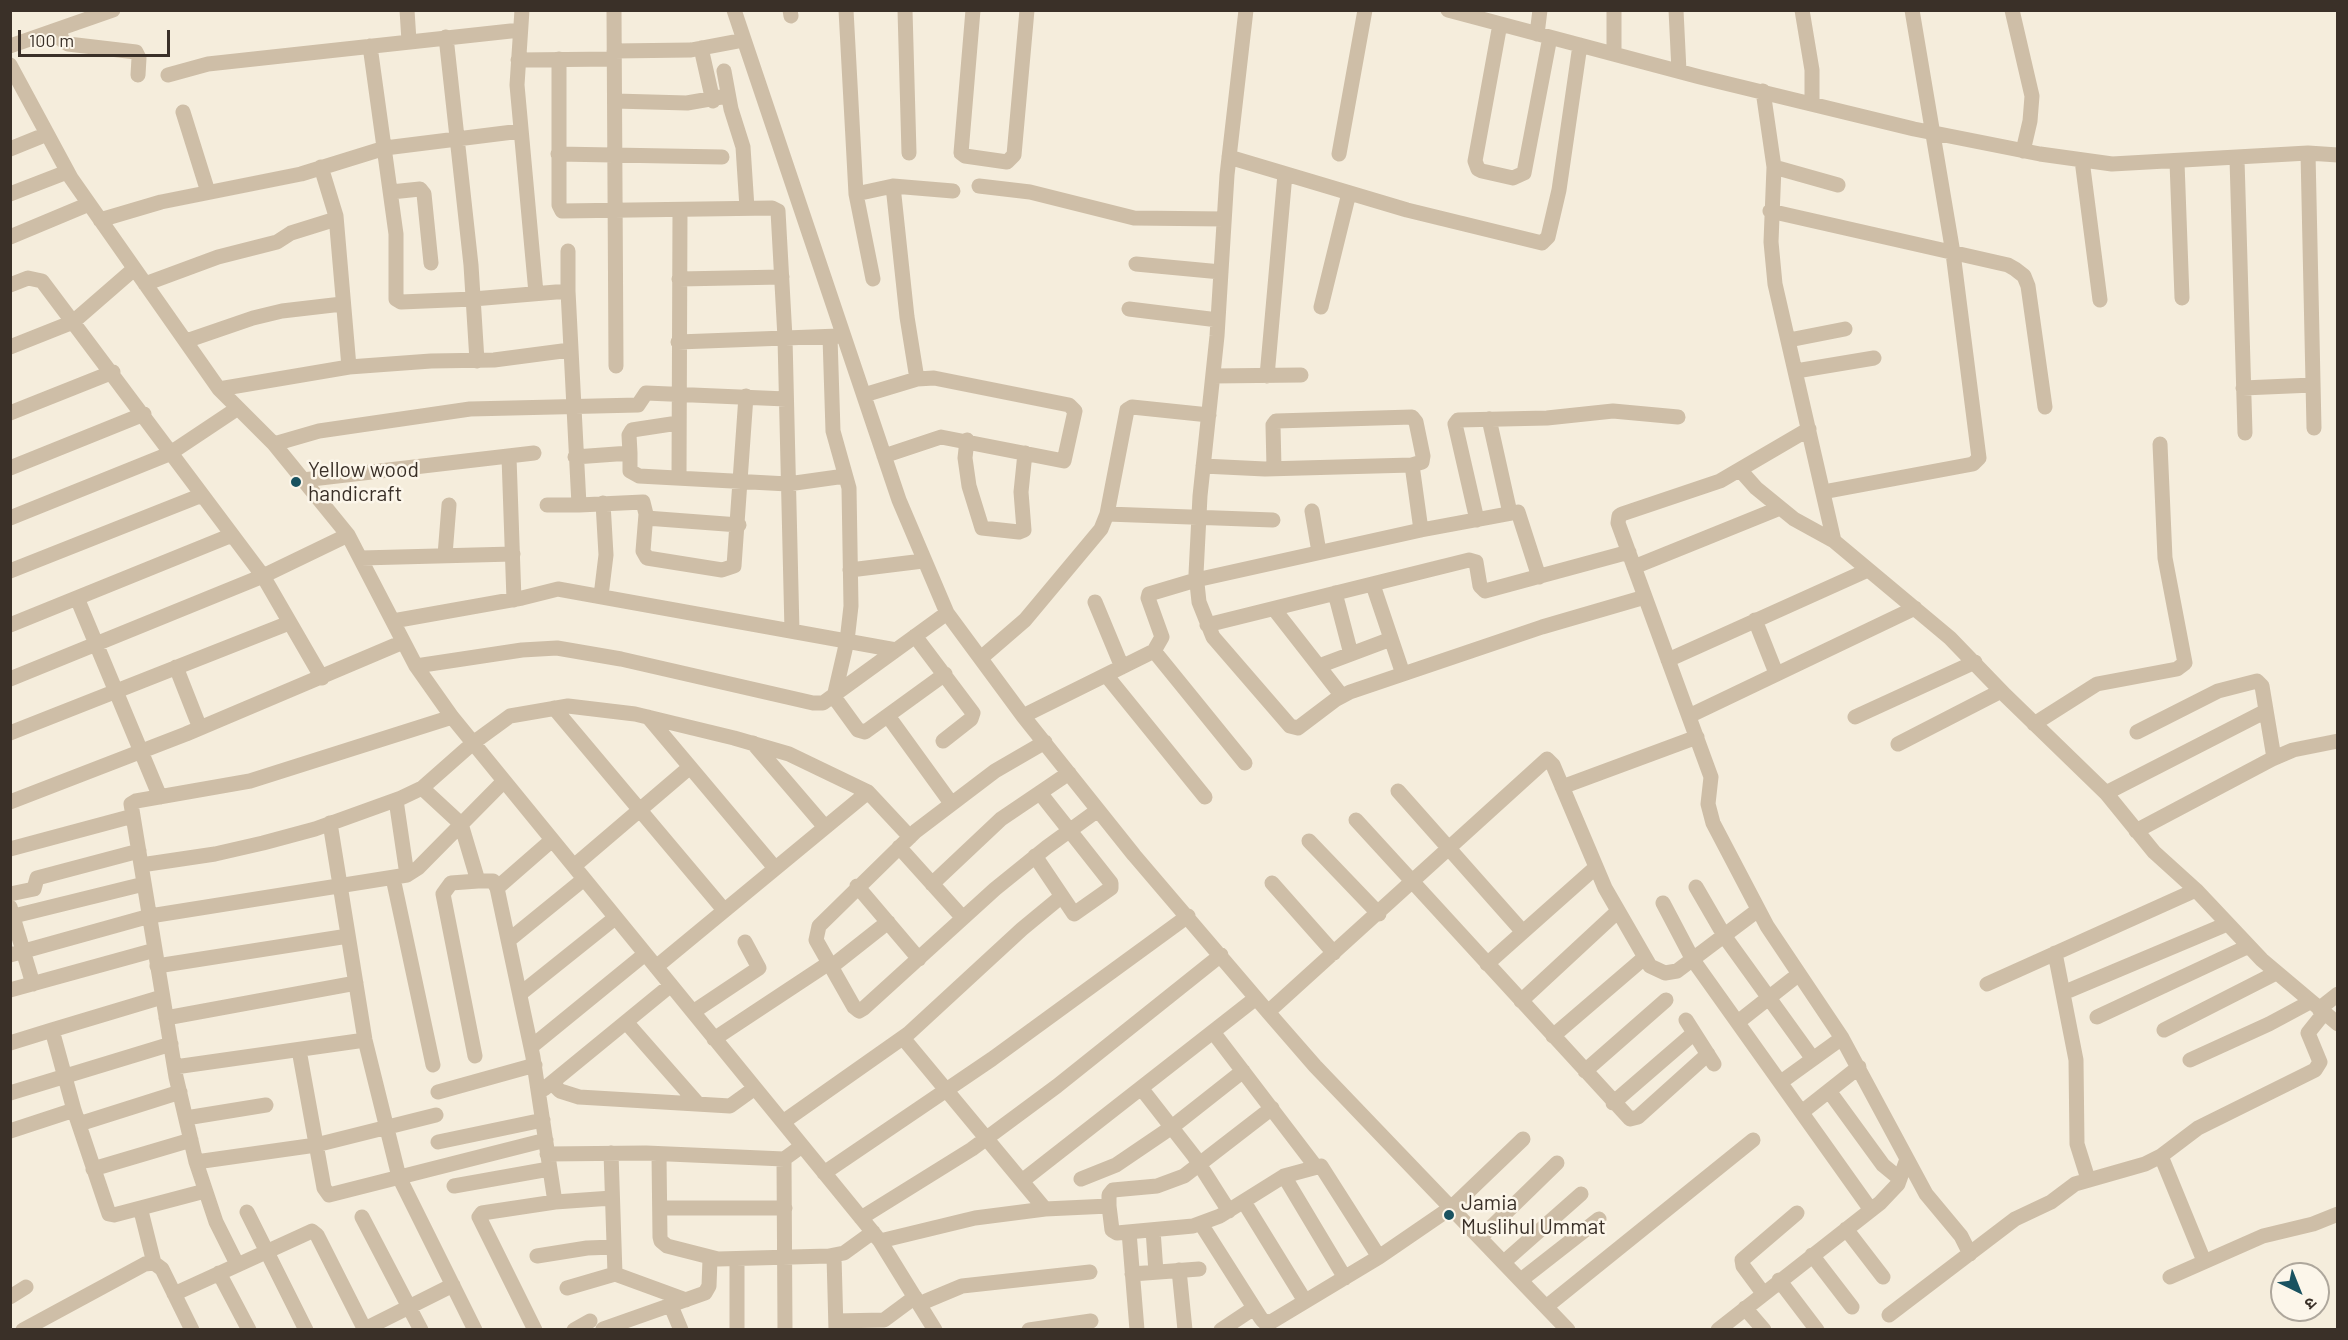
<!DOCTYPE html>
<meta charset="utf-8">
<style>
body{margin:0}
#map{position:relative;width:2348px;height:1340px;overflow:hidden;background:#f5eddc;font-family:Barlow,"Noto Sans Devanagari",sans-serif}
canvas{display:block}
.frame{position:absolute;inset:0;border:12px solid #3a3028;pointer-events:none}
.north{position:absolute;left:2270px;top:1262px;width:60px;height:60px;box-sizing:border-box;background:#fcf6ea;border:2px solid #aea79c;border-radius:50%;rotate:137deg;font-size:16px;font-weight:700;line-height:24px;text-align:center;color:#3a3028}
.north::after{content:'';display:block;margin:auto;width:21px;height:27px;background:#195260;clip-path:polygon(50% 0,100% 100%,50% 72%,0 100%)}
.scale{position:absolute;left:18px;top:30px;width:152px;height:27px;box-sizing:border-box;border:3px solid #3a3028;border-top:0;padding-left:8px;font-size:18px;line-height:21px;white-space:nowrap;color:#3a3028;-webkit-text-stroke:4px #fcf6ea;paint-order:stroke}
</style>
<div id="map">
<canvas width="2348" height="1340"></canvas>
<div class="frame"></div>
<div class="north">उ</div>
<div class="scale">100 m</div>
</div>
<script>
const ctx = document.querySelector('canvas').getContext('2d');
ctx.lineJoin = 'round';
function shape(rows) {
  const path = new Path2D();
  for (const r of rows) {
    path.moveTo(r[0], r[1]);
    for (let i = 2; i < r.length; i += 2) path.lineTo(r[i], r[i + 1]);
  }
  return path;
}
function trace(path, color, width, dash) {
  ctx.strokeStyle = color;
  ctx.lineWidth = width;
  ctx.lineCap = dash ? 'butt' : 'round';
  ctx.setLineDash(dash || []);
  ctx.stroke(path);
}
function write(font, color, halo, rows, align = 'center') {
  ctx.font = font + ' Barlow,sans-serif';
  ctx.lineWidth = 5;
  ctx.setLineDash([]);
  ctx.textBaseline = 'middle';
  ctx.strokeStyle = halo;
  ctx.fillStyle = color;
  for (const [text, x, y, turn = 0] of rows) {
    ctx.save();
    ctx.translate(x, y);
    ctx.rotate((+turn || 0) * Math.PI / 180);
    ctx.textAlign = isNaN(turn) ? turn : align;
    if (halo) ctx.strokeText(text, 0, 0);
    ctx.fillText(text, 0, 0);
    ctx.restore();
  }
}
trace(shape([
 [407,10,409,41],
 [522,10,517,85,536,293],
 [614,10,616,366],
 [734,10,899,500,947,613,1023,716,1134,855,1268,1012,1315,1066,1568,1330],
 [790,10,791,16],
 [846,10,856,194,873,279],
 [905,10,909,153],
 [973,10,961,153,965,156,1007,162,1014,155,1027,10],
 [1246,10,1227,175,1217,336,1200,496,1196,574,1199,602,1213,637,1290,726,1298,728,1335,700,1350,692,1542,627,1645,597],
 [1448,10,1700,77,1914,129,2040,154,2112,164,2308,153,2338,155],
 [1614,10,1614,54],
 [1676,10,1679,71],
 [1802,10,1812,70,1812,103],
 [2012,10,2032,96,2030,121,2023,151],
 [1500,24,1475,161,1478,169,1482,171,1513,178,1524,173,1550,37],
 [59,29,62,40,68,44,136,52,139,58,138,75],
 [1537,34,1540,10],
 [446,37,471,265,477,361],
 [10,46,113,10],
 [370,46,396,234,396,299,401,302,473,299,568,291,579,505,643,502,646,514,643,551,647,558,722,570,734,566,746,396],
 [701,48,713,101],
 [614,51,691,50,744,40],
 [559,59,559,205,562,211,772,208,778,211,785,338,792,631],
 [518,60,614,59],
 [10,65,71,178,219,389,274,444,348,535,416,666,452,717,880,1241,935,1330],
 [724,71,731,109,743,147,747,208],
 [168,75,208,64,520,30],
 [1763,91,1774,167,1771,242,1775,284,1834,541,1950,638,2005,695,2106,793,2154,852,2196,890,2262,960,2338,1024],
 [615,101,687,103,727,96],
 [183,112,208,192],
 [10,149,47,134],
 [2308,153,2314,428],
 [558,154,722,157],
 [1339,154,1365,10],
 [1229,157,1407,210,1542,243,1548,237,1559,190,1580,45],
 [2237,159,2245,433],
 [2082,160,2100,300],
 [2177,162,2182,298],
 [321,167,336,216,349,367],
 [1774,167,1838,185],
 [893,186,907,317,917,379],
 [979,186,1030,192,1134,218,1224,219],
 [391,192,420,189,424,194,431,263],
 [10,194,67,172],
 [856,194,893,186,953,191],
 [1770,211,2008,265,2015,269,2024,276,2028,286,2045,407],
 [100,220,161,202,301,174,385,148,521,131],
 [10,237,89,204],
 [568,251,568,291],
 [1136,264,1221,272],
 [679,279,782,277],
 [145,284,218,257,277,242,291,233,336,219],
 [10,285,28,278,42,281,263,576,322,678],
 [1321,307,1349,193],
 [1129,309,1218,320],
 [830,337,833,431,849,488,851,606,847,641,834,697,858,730,865,732,945,674],
 [1789,340,1845,329],
 [186,341,253,318,282,311,342,304],
 [678,342,839,336],
 [10,347,73,322,134,269],
 [1796,371,1874,358],
 [1213,376,1301,375],
 [1267,376,1285,174],
 [2243,388,2313,385],
 [219,389,349,367,431,361,494,360,570,350],
 [864,395,917,379,934,378,1069,405,1075,411,1064,461,941,437,884,456],
 [10,413,113,372],
 [1489,419,1510,513],
 [1809,429,1720,481,1622,514,1619,516,1618,523,1711,777,1708,804,1713,823,1767,926,1842,1038,1926,1194,1961,1236,1970,1254],
 [967,440,965,458,969,486,982,528,1019,532,1024,530,1021,492,1025,453],
 [274,444,319,431,470,409,638,405,646,393,786,399],
 [630,453,629,435,632,430,678,423],
 [509,457,514,600],
 [575,457,630,453,630,471,639,476,788,484,845,476],
 [1203,466,1265,469,1412,465],
 [10,468,144,414],
 [1274,468,1273,425,1276,421,1412,417,1416,422,1423,456,1422,462,1412,465,1421,530],
 [1740,470,1756,488,1794,519,1834,541],
 [679,478,680,210],
 [303,480,534,453],
 [1823,492,1973,464,1979,458,1953,253,1912,10],
 [547,505,579,505],
 [1312,511,1319,552],
 [1107,514,1273,520],
 [10,518,169,454,238,408],
 [646,518,739,525],
 [1477,520,1455,424,1458,420,1547,418,1613,411,1678,417],
 [445,555,449,505],
 [361,558,513,554],
 [1634,567,1780,508],
 [850,570,923,561],
 [10,571,202,495],
 [1373,585,1403,674],
 [1335,593,1351,654],
 [601,596,606,555,603,503],
 [77,598,160,797],
 [1095,602,1122,667],
 [1274,609,1342,696],
 [1755,620,1776,673],
 [393,621,522,598,558,589,896,650],
 [10,625,232,535],
 [1207,625,1469,560,1476,562,1480,586,1485,591,1629,552],
 [915,636,973,713,971,719,943,741],
 [1154,651,1245,763],
 [981,658,1025,620,1101,529,1107,514,1127,410,1132,407,1209,415],
 [1668,660,1868,570],
 [416,666,522,650,557,648,621,659,813,703,823,703,947,613],
 [1319,666,1391,639],
 [176,667,200,728],
 [1106,675,1205,797],
 [10,679,263,576,348,535],
 [554,708,724,910],
 [888,716,951,803],
 [1023,716,1154,651,1162,637,1148,598,1149,594,1196,580,1421,530,1518,512,1539,577],
 [1689,716,1915,608],
 [648,717,775,868],
 [1855,717,1975,662],
 [2034,724,2097,684,2177,669,2185,663,2165,558,2160,444],
 [2137,732,2218,691,2257,681,2262,686,2274,758],
 [10,733,289,623],
 [1045,742,995,771,916,831,819,926,816,940,854,1007,859,1011,864,1008,995,889,1047,847,1098,810],
 [753,743,825,827],
 [1898,744,2001,691],
 [1562,787,1697,737],
 [422,788,461,824,478,881,493,881,497,888,533,1057,555,1202],
 [1398,791,1523,932],
 [2106,793,2266,711],
 [396,800,407,875],
 [10,802,186,734,403,642],
 [133,816,176,1077,196,1162,216,1222,237,1264],
 [1356,820,1630,1119,1638,1117,1708,1054],
 [330,823,365,1040,399,1177,475,1330],
 [2136,831,2272,759,2293,750,2338,741],
 [1309,841,1379,914],
 [899,847,963,918],
 [10,849,133,816,131,804,136,801,250,781,452,717],
 [1035,856,1074,914,1111,888,1111,883,1040,793],
 [141,865,215,854,263,843,315,829,401,798,422,788,473,743,510,716,568,706,635,714,734,738,789,754,868,792,910,837],
 [574,866,690,767],
 [393,878,433,1065],
 [1272,883,1334,953],
 [932,884,1001,819,1069,773],
 [857,886,919,959],
 [1696,887,1725,937,1813,1059],
 [497,888,552,840],
 [10,894,34,889,37,878,139,851],
 [1663,903,1693,960,1871,1210],
 [10,907,33,984],
 [14,916,144,884],
 [509,940,584,879],
 [2055,953,2076,1060,2077,1144,2088,1179],
 [10,955,150,916,407,875,418,868,504,781],
 [1487,964,1595,868],
 [157,966,348,936],
 [656,967,868,792],
 [831,967,888,922],
 [1987,984,2196,890],
 [10,990,155,950],
 [2063,993,2227,924],
 [520,994,615,918],
 [1521,1001,1617,912],
 [2319,1009,2338,994],
 [693,1012,759,968,745,942],
 [1268,1012,1547,759,1553,765,1605,888,1650,966,1665,973,1677,971,1758,910],
 [2097,1017,2249,946],
 [166,1018,356,983],
 [1686,1020,1714,1064],
 [626,1022,698,1104],
 [1738,1022,1799,974],
 [52,1030,162,997],
 [2164,1030,2276,973],
 [1213,1032,1316,1167],
 [1553,1036,1644,958],
 [903,1038,1045,1209],
 [714,1039,829,963],
 [10,1043,52,1030,74,1110,109,1214,114,1215,205,1191],
 [531,1047,645,954],
 [299,1050,324,1188,329,1195,546,1140],
 [475,1056,443,894,451,883,478,881],
 [2190,1060,2269,1024,2310,1002],
 [175,1067,365,1040],
 [1585,1071,1666,1000],
 [1781,1082,1842,1038],
 [552,1083,560,1091,579,1097,730,1106,755,1088],
 [1141,1088,1194,1156,1229,1211],
 [544,1089,671,985],
 [1829,1091,1883,1165,1900,1179],
 [438,1092,535,1065],
 [10,1093,171,1044],
 [1613,1103,1694,1033],
 [1802,1112,1859,1067],
 [186,1118,266,1105],
 [783,1122,908,1034,1022,929,1062,896],
 [79,1124,180,1092],
 [10,1131,74,1110],
 [438,1142,543,1120],
 [611,1153,615,1274,686,1300],
 [547,1154,646,1153,784,1159,802,1146],
 [659,1155,660,1237,661,1241,667,1246,718,1259,829,1256,844,1253,873,1232],
 [2161,1156,2204,1261],
 [784,1159,785,1330],
 [196,1162,316,1145,436,1115],
 [93,1169,191,1140],
 [824,1173,992,1059,1188,916],
 [1284,1176,1345,1278],
 [1081,1179,1116,1165,1172,1127,1243,1071],
 [1022,1181,1256,998],
 [454,1186,549,1169],
 [1244,1202,1305,1301],
 [1109,1206,1109,1195,1113,1190,1157,1186,1184,1176,1272,1108],
 [660,1208,785,1208],
 [247,1212,306,1330],
 [142,1215,154,1263],
 [362,1217,421,1330],
 [861,1218,972,1149,1057,1086,1221,955],
 [1201,1224,1260,1317,1263,1321,1271,1322,1379,1257,1452,1207,1523,1139],
 [1846,1229,1883,1277],
 [1153,1230,1156,1272],
 [1129,1232,1137,1330],
 [1480,1238,1557,1163],
 [880,1241,975,1218,1045,1209,1109,1206,1112,1230,1117,1233,1193,1226,1220,1216,1284,1176,1321,1166,1379,1257],
 [1812,1255,1852,1307],
 [537,1256,587,1248,614,1247],
 [834,1256,836,1330],
 [1504,1262,1581,1194],
 [1179,1270,1185,1330],
 [219,1273,249,1330],
 [1132,1274,1199,1269],
 [2170,1277,2263,1236,2313,1224,2338,1214],
 [1521,1280,1599,1219],
 [1779,1280,1817,1330],
 [567,1288,615,1274],
 [1763,1293,1743,1266,1742,1260,1797,1213],
 [174,1294,312,1231,317,1235,365,1330],
 [10,1297,26,1287],
 [919,1304,962,1286,1090,1272],
 [671,1306,681,1330],
 [1546,1307,1753,1140],
 [1745,1308,1764,1330],
 [1889,1315,2015,1219,2051,1202,2075,1184,2145,1164,2161,1156,2198,1128,2315,1070,2320,1062,2308,1033,2324,1013],
 [836,1321,884,1320,915,1297],
 [603,1329,705,1293,709,1286,710,1259],
 [23,1330,145,1264,154,1263,162,1269,192,1330],
 [363,1330,453,1285],
 [535,1330,479,1217,482,1213,555,1202,612,1198],
 [574,1330,590,1321],
 [737,1330,737,1259],
 [1029,1330,1091,1321],
 [1221,1330,1254,1308],
 [1718,1330,1880,1203,1898,1184,1907,1159]
]), '#cebea7', 15);
for (const [x, y, r, color] of [
 [296,482,6,"#195260"],
 [1449,1215,6,"#195260"]
]) {
  const dot = new Path2D();
  dot.arc(x, y, r, 0, 2 * Math.PI);
  ctx.fillStyle = color;
  ctx.fill(dot);
  trace(dot, '#fcf6ea', 2);
}
write('21px', '#3a3028', '#fcf6ea', [
 ["Yellow wood",308,470],
 ["handicraft",308,494],
 ["Jamia",1461,1203],
 ["Muslihul Ummat",1461,1227]
], 'left');
</script>
